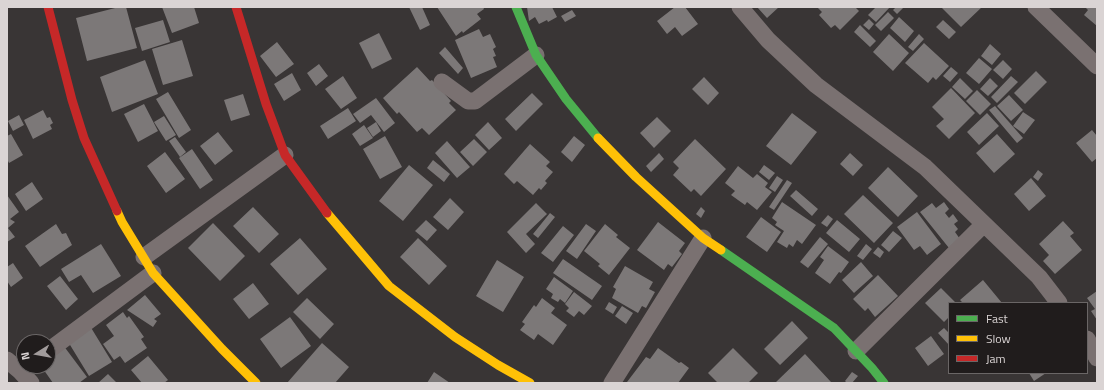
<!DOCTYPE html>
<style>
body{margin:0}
#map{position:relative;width:1104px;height:390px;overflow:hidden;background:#393535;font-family:"Titillium Web",sans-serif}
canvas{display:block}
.frame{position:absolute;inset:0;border:8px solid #dad4d4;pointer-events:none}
.legend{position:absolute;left:948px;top:302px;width:140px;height:72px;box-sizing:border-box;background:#201c1c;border:1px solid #6a6666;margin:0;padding:5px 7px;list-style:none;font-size:12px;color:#dad4d4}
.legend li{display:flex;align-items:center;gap:8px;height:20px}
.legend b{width:20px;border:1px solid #6a6666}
.north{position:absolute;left:16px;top:334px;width:40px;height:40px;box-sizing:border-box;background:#201c1c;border:1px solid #6a6666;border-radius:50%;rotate:259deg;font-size:11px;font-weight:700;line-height:16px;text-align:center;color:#dad4d4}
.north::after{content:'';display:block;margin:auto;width:14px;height:18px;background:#a29c9c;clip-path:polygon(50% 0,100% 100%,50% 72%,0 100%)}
</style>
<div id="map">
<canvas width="1104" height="390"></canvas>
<div class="frame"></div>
<ul class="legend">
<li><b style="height:5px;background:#4caf50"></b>Fast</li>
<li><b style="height:5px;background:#ffc107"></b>Slow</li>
<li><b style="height:5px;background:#c62828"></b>Jam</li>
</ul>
<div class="north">N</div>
</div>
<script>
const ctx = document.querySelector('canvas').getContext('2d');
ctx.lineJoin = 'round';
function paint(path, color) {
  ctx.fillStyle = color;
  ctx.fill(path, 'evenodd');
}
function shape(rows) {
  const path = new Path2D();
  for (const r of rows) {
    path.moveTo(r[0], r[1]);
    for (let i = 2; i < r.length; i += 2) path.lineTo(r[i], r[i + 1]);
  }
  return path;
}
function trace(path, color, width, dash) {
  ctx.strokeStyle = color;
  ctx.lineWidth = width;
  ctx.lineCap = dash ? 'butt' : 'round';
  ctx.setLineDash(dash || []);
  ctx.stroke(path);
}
paint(shape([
 [119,7,126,7,137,48,87,61,76,18],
 [162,7,194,7,199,23,172,33],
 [409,7,422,7,430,25,420,30],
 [437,7,483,7,484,9,477,14,481,19,463,33,462,31,456,36],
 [527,7,552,7,557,17,548,22,547,20,539,24,535,17,529,21],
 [675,7,685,7,698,24,682,36,675,27,667,34,657,21],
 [757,7,779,7,767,18],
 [817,7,855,7,859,11,840,30,835,25,831,28,819,15,822,12],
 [876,7,890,7,876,22,868,15],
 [896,7,904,7,897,14,893,10],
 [941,7,982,7,961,27],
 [1085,7,1097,7,1097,26,1084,15,1088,10],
 [572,10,576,16,565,22,561,16],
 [888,12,894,18,881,31,875,25],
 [899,17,914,31,905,42,890,28],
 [869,19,874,24,869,30,863,25],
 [163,20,170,42,142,51,135,28],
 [943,20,956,32,949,39,936,27],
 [860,25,876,41,870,47,854,32],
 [479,29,483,37,490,34,496,47,493,49,496,56,493,57,497,67,471,78,455,40],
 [379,33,392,59,372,69,359,43],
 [889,34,909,53,893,71,873,52],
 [919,34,924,39,913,51,908,47],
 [182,40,193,76,163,85,152,49],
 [277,42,294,64,276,77,260,56],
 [924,43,949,66,936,80,933,77,928,83,905,63],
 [990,44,1001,54,992,65,981,56],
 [445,47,463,68,458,74,439,53],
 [979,58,992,69,979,84,966,73],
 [145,60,158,94,112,112,100,77],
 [1003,60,1012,69,1003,79,993,70],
 [319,64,328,76,316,86,307,73],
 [417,67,430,81,432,80,451,101,449,103,456,110,429,135,422,128,417,132,399,112,397,114,383,98],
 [951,67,958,73,950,82,943,76],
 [1036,71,1047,82,1025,104,1014,93],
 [292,73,301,90,284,101,274,84],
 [343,76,357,98,341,109,325,89],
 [1011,76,1018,82,997,103,991,97],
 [704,77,719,93,708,105,692,89],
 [960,78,973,91,965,99,952,87],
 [990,78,998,86,988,96,980,89],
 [951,88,975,113,949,139,936,126,944,119,932,107],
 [977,90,991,104,980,115,966,101],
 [168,92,191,130,179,138,156,99],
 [532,93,543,104,516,131,505,119],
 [243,94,250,115,231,121,224,100],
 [1009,95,1023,110,1011,121,997,106],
 [376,98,395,123,384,132,371,115,360,123,353,114],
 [144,104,158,131,138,142,124,114],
 [995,106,1023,138,1017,143,989,110],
 [348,108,356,121,328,139,320,126],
 [43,110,47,118,50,117,53,123,50,125,52,129,33,139,24,120],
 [1023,112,1035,120,1024,134,1013,126],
 [792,113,817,132,791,165,766,146],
 [987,113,999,126,979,145,967,132],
 [19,115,24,125,13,131,8,121],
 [164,116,176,135,166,141,154,122],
 [657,117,671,131,654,148,640,133],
 [376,122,381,131,373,137,367,128],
 [488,122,502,138,489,150,475,135],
 [364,125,373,138,360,146,352,134],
 [1092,130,1097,136,1097,158,1092,162,1076,143],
 [218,132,233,151,215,165,200,146],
 [11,134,23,155,9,163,7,159,7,136],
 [997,134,1015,154,994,173,976,153],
 [385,136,402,167,380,179,363,149],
 [574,136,585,145,572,162,561,152],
 [175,137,186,152,180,157,169,141],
 [474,139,487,152,473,166,460,152],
 [695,139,726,169,701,196,694,189,691,192,673,175,679,168,673,162],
 [447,141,470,167,457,178,435,153],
 [530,144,550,162,546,166,553,172,545,181,547,183,541,190,539,188,533,195,517,181,514,184,504,174],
 [192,149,213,180,200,189,179,158],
 [165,152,185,179,166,193,147,166],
 [659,153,664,159,651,172,646,166],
 [850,153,863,165,853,176,840,164],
 [433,160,450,174,444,182,427,168],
 [409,165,433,185,403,221,379,201],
 [764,165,775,173,769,180,759,172],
 [738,166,753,178,757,174,768,183,765,187,772,192,757,210,747,202,745,205,731,195,735,191,725,183],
 [888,167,918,196,898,217,868,188],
 [1038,170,1043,174,1038,181,1033,177],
 [777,176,783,180,775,192,769,188],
 [1031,178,1046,196,1029,211,1014,194],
 [787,180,792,183,774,210,769,207],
 [32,182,43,199,26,211,15,194],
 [796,190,818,209,812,216,790,196],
 [7,195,19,212,10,219,15,222,8,228,15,237,7,242],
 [863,195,893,223,874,243,844,214],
 [450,198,464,212,448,230,433,217],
 [782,202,816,225,802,244,797,240,793,247,789,244,787,248,777,242,784,231,775,225,777,222,772,218],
 [944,202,949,209,945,213,949,218,953,214,958,221,954,224,958,229,955,232,960,239,949,248,920,212,932,203,936,208],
 [536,203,547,214,526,234,535,244,526,253,507,232],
 [253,207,279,234,259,253,233,226],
 [701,207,705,211,701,218,696,214],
 [917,212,941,244,927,255,920,246,914,250,897,227],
 [550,213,555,217,538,238,533,234],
 [828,215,833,219,827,227,821,223],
 [761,217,781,232,767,252,746,237],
 [426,220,437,230,427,241,415,231],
 [837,220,860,239,849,252,826,233],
 [1063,221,1074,233,1070,236,1082,250,1055,274,1043,261,1049,255,1039,244],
 [658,222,685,243,679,251,682,254,672,267,668,264,664,270,637,250],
 [213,223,245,256,220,281,188,248],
 [56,224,62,234,66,233,72,245,40,267,25,246],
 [586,224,596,231,577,259,566,251],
 [605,224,618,235,616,237,630,248,609,275,598,266,600,264,584,251],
 [563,226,574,235,553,262,541,253],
 [893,231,902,238,889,252,881,245],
 [820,237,828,244,808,268,800,262],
 [300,238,327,269,298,295,270,264],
 [418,238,447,266,429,285,400,257],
 [101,244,121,276,93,293,81,275,69,282,61,269],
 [866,244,872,249,863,260,857,256],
 [828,246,849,262,841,273,839,272,830,284,815,273,824,260,820,257],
 [878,247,884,252,880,258,873,253],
 [563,259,602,286,592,300,553,273],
 [497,260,524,277,503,312,476,296],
 [861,262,873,276,854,293,842,280],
 [13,263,23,278,11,287,7,281,7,267],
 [625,266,653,282,649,289,655,292,646,308,642,306,638,313,612,298,616,289,613,287],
 [878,275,898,296,875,317,868,308,865,311,853,299],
 [60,276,78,299,66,310,47,286],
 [554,277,573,291,565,303,560,299,558,302,551,298,553,294,546,289],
 [983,280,1002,303,963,303,960,300],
 [253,283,269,304,249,319,233,299],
 [941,288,956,303,949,303,949,317,944,322,925,303],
 [1097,291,1097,320,1091,311,1095,309,1087,298],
 [574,292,592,306,584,315,579,311,574,317,566,311,569,308,565,304],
 [145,295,161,314,154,319,157,321,153,327,127,310],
 [307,298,334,324,320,339,293,312],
 [542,298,555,308,551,313,567,325,553,345,538,334,534,340,520,330,525,324,522,322,534,305,536,307],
 [609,302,617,307,613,314,605,309],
 [622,306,633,313,626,324,615,316],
 [123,312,127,318,129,316,144,337,141,339,147,348,125,363,120,356,114,360,103,344,114,336,106,325],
 [290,317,311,346,281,368,260,339],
 [792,321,808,338,780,365,764,349],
 [90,326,112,362,89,376,67,340],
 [944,328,949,333,949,345,938,333],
 [931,336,944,354,928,366,915,348],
 [322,343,349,367,335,383,287,383],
 [63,345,87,377,79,383,53,383,41,366,48,366,48,356],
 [658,348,679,363,681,362,689,368,678,383,637,383,635,382,634,383,629,383,627,382,646,357,650,359],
 [733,348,758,373,748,383,728,383,727,382,726,383,718,383,708,373],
 [805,354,831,382,830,383,776,383,776,382],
 [148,356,168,380,164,383,142,383,131,370],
 [434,372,450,383,427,383],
 [852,372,858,376,852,383,847,383,845,381],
 [1029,373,1046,373,1034,381],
 [108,374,117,383,98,383]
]), '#7c7878');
trace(shape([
 [740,7,768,40,816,85,925,167,1039,277,1059,303],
 [1036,7,1097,66],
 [442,82,468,101,475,101,536,55],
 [144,257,285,155],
 [1087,339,1097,358],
 [48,351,153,273],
 [856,351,984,224],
 [7,360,20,371,31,383],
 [612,383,703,238]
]), '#7a7171', 17);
trace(shape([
 [516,7,536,55,566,99,598,138],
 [721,250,834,328,872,368,884,383]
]), '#4caf50', 9);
trace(shape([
 [598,138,636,177,703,238,721,250],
 [117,211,122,222,153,273,222,349,256,383],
 [327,213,389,286,455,337,498,365,530,383]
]), '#ffc107', 9);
trace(shape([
 [48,7,72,100,84,138,117,211],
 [236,7,266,104,285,155,327,213]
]), '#c62828', 9);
</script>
